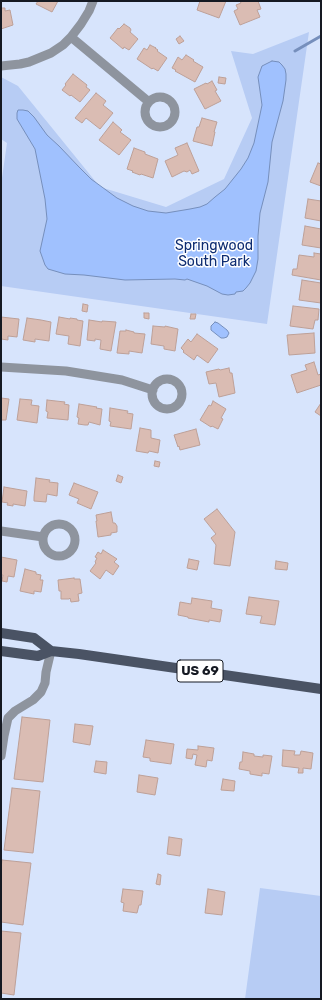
<!DOCTYPE html>
<style>
body{margin:0}
#map{position:relative;width:322px;height:1000px;overflow:hidden;background:#d7e4fc;font-family:Rubik,sans-serif}
canvas{display:block}
.frame{position:absolute;inset:0;border:2px solid #151922;pointer-events:none}
</style>
<div id="map">
<canvas width="322" height="1000"></canvas>
<div class="frame"></div>
</div>
<script>
const ctx = document.querySelector('canvas').getContext('2d');
ctx.lineJoin = 'round';
function paint(path, color) {
  ctx.fillStyle = color;
  ctx.fill(path, 'evenodd');
}
function shape(rows) {
  const path = new Path2D();
  for (const r of rows) {
    if (r.length === 3) {
      path.moveTo(r[0] + r[2], r[1]);
      path.arc(r[0], r[1], r[2], 0, 2 * Math.PI);
      continue;
    }
    path.moveTo(r[0], r[1]);
    for (let i = 2; i < r.length; i += 2) path.lineTo(r[i], r[i + 1]);
  }
  return path;
}
function trace(path, color, width, dash) {
  ctx.strokeStyle = color;
  ctx.lineWidth = width;
  ctx.lineCap = dash ? 'butt' : 'round';
  ctx.setLineDash(dash || []);
  ctx.stroke(path);
}
function write(font, color, halo, rows, align = 'center') {
  ctx.font = font + ' Rubik,sans-serif';
  ctx.lineWidth = 3;
  ctx.setLineDash([]);
  ctx.textBaseline = 'middle';
  ctx.strokeStyle = halo;
  ctx.fillStyle = color;
  for (const [text, x, y, turn = 0] of rows) {
    ctx.save();
    ctx.translate(x, y);
    ctx.rotate((+turn || 0) * Math.PI / 180);
    ctx.textAlign = isNaN(turn) ? turn : align;
    if (halo) ctx.strokeText(text, 0, 0);
    ctx.fillText(text, 0, 0);
    ctx.restore();
  }
}
paint(shape([
 [309,32,267,324,1,286,1,185,7,143,1,139,1,77,18,86,100,187,166,207,224,179,252,118,231,51,253,54],
 [260,888,321,896,321,999,245,999]
]), '#b7ccf4');
const water = shape([
 [272,61,279,62,282,65,285,69,286,74,286,80,283,101,272,142,268,182,260,213,258,236,258,259,256,271,250,283,246,288,243,291,236,292,235,294,228,295,222,294,207,286,187,279,185,280,175,279,125,280,84,275,65,274,48,269,45,265,40,251,47,219,45,199,35,149,17,119,17,113,18,110,23,110,28,111,34,117,47,135,59,146,79,167,91,179,117,198,133,206,148,211,166,213,190,209,200,207,207,204,215,197,225,189,241,169,248,158,254,143,262,105,258,77,262,66,272,61],
 [215,322,218,323,227,330,229,333,227,337,224,338,221,338,211,330,211,326,215,322]
]);
paint(water, '#a0c1fe');
trace(water, '#768fbc', 1);
trace(shape([
 [295,51,321,36]
]), '#768fbc', 3);
const building = shape([
 [38,1,58,1,52,12,36,4,38,1],
 [200,1,226,1,219,18,197,10,200,1],
 [240,1,258,1,261,9,257,10,260,17,240,25,234,11,238,9,236,5,241,3,240,1],
 [1,8,5,8,5,11,10,10,13,25,1,29,1,8],
 [124,24,130,28,131,30,130,32,138,39,129,50,124,47,123,49,110,38,118,28,119,29,124,24],
 [180,36,184,41,179,44,176,39,180,36],
 [150,45,156,48,155,48,158,50,157,51,167,58,158,71,153,68,152,69,137,59,144,48,147,50,150,45],
 [186,55,194,60,193,61,203,67,195,82,175,71,176,70,172,68,178,57,182,60,186,55],
 [73,74,87,85,86,87,90,90,80,102,71,95,70,96,62,90,66,85,65,84,73,74],
 [219,77,226,78,225,84,218,83,219,77],
 [212,81,217,90,215,91,221,101,205,109,194,89,206,83,207,84,212,81],
 [96,93,106,101,103,105,113,113,100,129,86,118,82,123,75,118,96,93],
 [202,118,217,122,214,132,215,132,212,146,193,141,197,127,199,127,202,118],
 [113,122,122,130,120,132,131,140,119,155,99,140,113,122],
 [187,143,199,171,192,174,190,170,187,172,184,171,172,177,165,161,176,156,178,155,175,148,187,143],
 [134,148,145,152,145,154,158,159,153,178,141,174,140,175,132,172,133,171,127,169,134,148],
 [318,163,321,164,321,186,310,182,318,163],
 [308,199,321,201,321,221,305,218,308,199],
 [305,226,321,229,321,248,302,245,305,226],
 [314,253,321,254,321,280,292,275,293,269,297,269,299,255,314,257,314,253],
 [302,280,321,283,321,303,299,300,302,280],
 [83,304,88,305,87,312,82,311,83,304],
 [293,306,319,309,318,320,315,320,313,329,290,326,293,306],
 [144,313,149,313,149,319,144,318,144,313],
 [191,314,196,314,195,319,190,319,191,314],
 [1,317,19,319,17,337,8,336,8,340,1,339,1,317],
 [59,317,70,319,70,318,77,319,77,320,83,321,80,346,68,344,69,336,56,334,59,317],
 [27,318,41,320,51,322,49,341,35,339,35,342,23,340,27,318],
 [89,320,102,322,102,321,116,322,111,351,100,349,101,340,95,339,95,341,87,340,89,320],
 [153,326,165,327,165,326,178,329,175,351,164,349,164,346,151,344,153,326],
 [126,330,134,332,134,333,145,334,142,353,129,351,129,354,117,353,120,331,126,331,126,330],
 [314,333,315,353,289,355,287,335,314,333],
 [197,334,218,349,208,363,197,355,194,360,183,352,184,351,181,348,188,339,191,342,197,334],
 [314,362,318,375,321,374,321,385,297,393,291,375,307,370,305,365,314,362],
 [229,368,230,373,232,373,235,393,219,397,216,383,209,384,206,372,219,369,220,370,229,368],
 [1,398,9,399,6,420,1,420,1,398],
 [20,399,32,400,31,405,39,406,37,423,17,420,20,399],
 [47,400,65,402,64,404,69,405,68,420,47,418,48,412,46,411,47,400],
 [213,401,226,409,221,418,223,419,218,429,212,426,211,427,200,420,209,405,211,406,213,401],
 [321,403,321,416,315,412,321,403],
 [79,404,97,407,96,408,102,409,100,425,89,422,88,425,85,425,78,424,79,418,77,417,79,404],
 [110,408,128,411,127,413,133,414,131,429,110,426,111,422,109,421,110,408],
 [140,428,151,430,151,438,160,440,158,453,149,451,148,453,136,451,140,428],
 [196,429,200,445,180,450,179,446,178,447,174,435,196,429],
 [155,461,160,462,159,467,154,466,155,461],
 [118,475,123,477,121,483,116,481,118,475],
 [36,478,50,480,49,482,58,483,57,496,47,494,46,502,34,501,34,497,36,478],
 [74,483,98,492,91,509,77,503,79,499,69,495,74,483],
 [4,487,27,491,25,506,13,504,13,506,7,505,8,503,2,502,4,487],
 [217,509,235,532,230,566,214,564,216,545,211,538,216,534,204,519,217,509],
 [111,512,113,523,115,523,117,526,117,532,111,533,111,535,98,537,96,521,97,521,96,515,111,512],
 [103,550,117,559,114,562,119,566,113,575,106,570,100,579,90,571,96,563,95,562,97,558,95,557,98,552,101,554,103,550],
 [1,557,17,560,14,577,8,576,7,582,2,581,3,575,1,575,1,557],
 [189,559,199,561,197,570,187,568,189,559],
 [276,561,288,563,287,570,275,569,276,561],
 [25,569,36,572,36,574,41,575,40,580,43,580,41,592,34,591,34,594,20,591,25,569],
 [74,578,74,579,80,579,82,593,78,594,79,601,71,602,70,598,69,599,61,599,61,591,59,591,58,580,74,578],
 [249,597,279,601,275,625,260,623,262,616,246,614,249,597],
 [192,598,212,601,211,608,222,610,220,622,209,620,209,622,188,618,188,617,178,615,180,602,191,604,192,598],
 [22,717,50,720,43,782,14,779,22,717],
 [75,724,93,726,90,745,73,742,75,724],
 [146,740,174,744,171,764,150,761,150,758,143,757,146,740],
 [198,746,214,748,212,761,207,760,206,767,195,765,197,755,193,754,192,759,186,758,187,749,198,750,198,746],
 [283,750,295,751,294,755,300,755,301,751,313,753,311,769,303,768,303,773,298,773,299,768,282,766,283,750],
 [243,752,254,754,254,756,263,757,263,755,272,756,269,774,262,773,262,776,250,774,250,771,239,769,240,762,242,762,243,752],
 [96,761,107,762,106,774,94,772,96,761],
 [139,775,158,778,155,795,137,792,139,775],
 [223,779,235,781,234,791,221,790,223,779],
 [12,788,40,791,33,853,4,850,12,788],
 [169,837,182,839,180,856,167,854,169,837],
 [2,860,31,863,23,925,1,922,1,869,2,860],
 [158,874,161,875,160,885,156,884,158,874],
 [123,889,143,891,141,905,139,905,137,913,123,911,124,903,121,902,123,889],
 [208,889,225,892,222,915,205,913,208,889],
 [1,931,21,933,14,995,1,993,1,931]
]);
paint(building, '#dabcb3');
trace(building, '#bda098', 1);
trace(shape([
 [71,37,149,102],
 [1,66,20,64,29,62,51,53,63,45,71,37,81,24,89,11,93,1],
 [160,112,15],
 [1,367,66,371,122,380,153,390],
 [167,394,15],
 [59,540,16],
 [1,531,43,537],
 [1,756,4,736,8,718,15,711,33,700,41,692,45,683,46,672,51,651]
]), '#8e949e', 9);
trace(shape([
 [1,633,34,638,51,651],
 [1,651,38,656,51,651,79,654,321,689]
]), '#4a5364', 10);
for (const [x, y, w] of [
 [200,671,46]
]) {
  const box = new Path2D();
  box.roundRect(x - w / 2, y - 11, w, 22, 3);
  ctx.fillStyle = '#fff';
  ctx.fill(box);
  trace(box, '#151922', 1);
}
write('bold 13px', '#151922', null, [
 ["US 69",200,671]
]);
write('14px', '#0d2c71', '#fff', [
 ["Springwood",214,246],
 ["South Park",214,262]
]);
</script>
